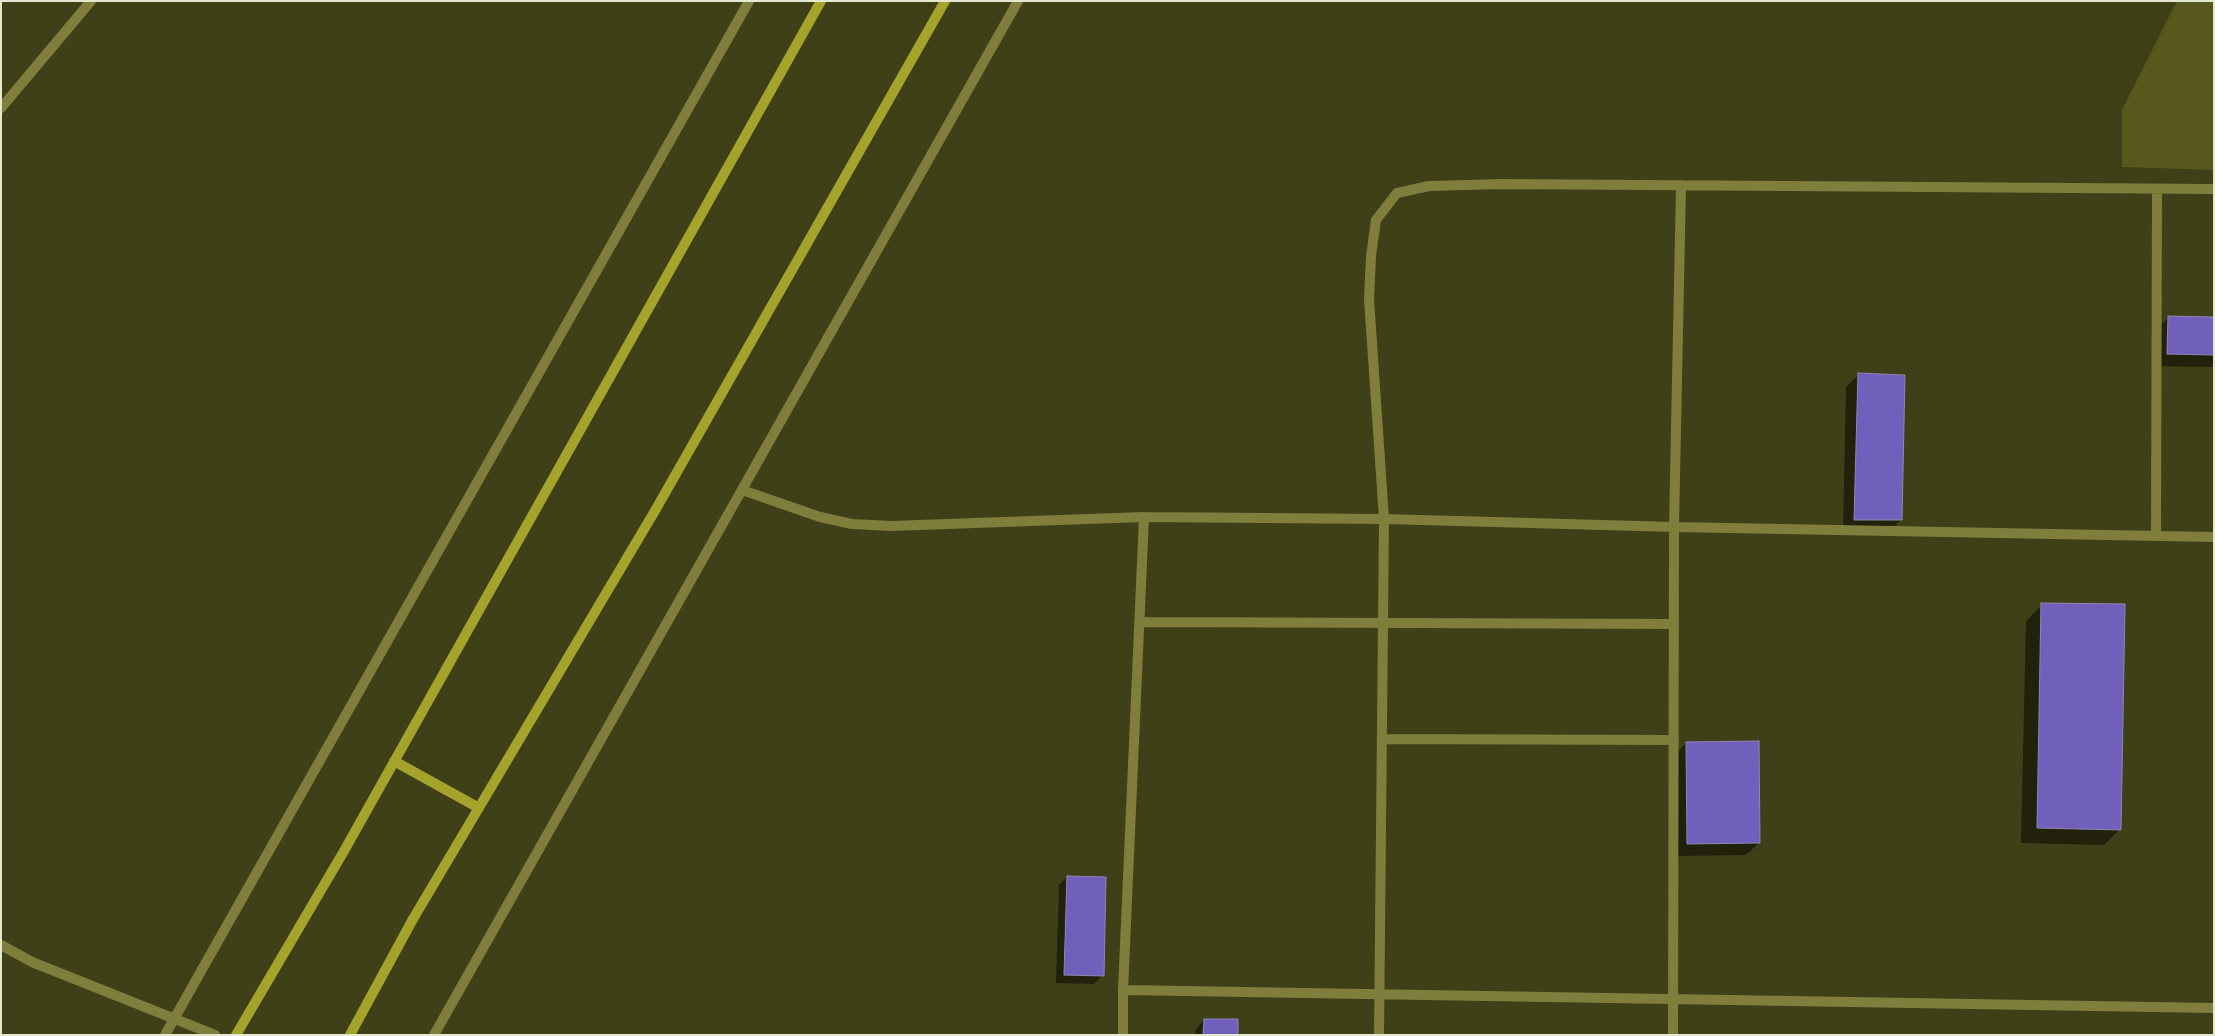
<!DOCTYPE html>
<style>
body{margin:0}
#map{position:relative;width:2215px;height:1036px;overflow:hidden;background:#3f3f18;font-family:Figtree,sans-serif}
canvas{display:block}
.frame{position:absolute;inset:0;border:2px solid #e6e7d1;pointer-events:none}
</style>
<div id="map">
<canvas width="2215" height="1036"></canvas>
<div class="frame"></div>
</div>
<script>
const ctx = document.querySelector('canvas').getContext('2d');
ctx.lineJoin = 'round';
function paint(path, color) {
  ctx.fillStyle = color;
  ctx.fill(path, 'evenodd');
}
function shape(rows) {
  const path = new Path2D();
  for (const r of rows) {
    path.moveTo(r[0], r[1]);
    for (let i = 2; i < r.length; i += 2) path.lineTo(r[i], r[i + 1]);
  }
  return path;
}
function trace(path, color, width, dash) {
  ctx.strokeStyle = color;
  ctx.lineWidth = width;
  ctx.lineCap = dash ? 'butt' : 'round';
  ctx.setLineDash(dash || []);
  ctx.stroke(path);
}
paint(shape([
 [2177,1,2214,1,2214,170,2122,167,2122,110]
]), '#58581d');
paint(shape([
 [2168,318,2214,318,2214,367,2155,366,2156,330],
 [1858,375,1901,520,1888,532,1843,532,1846,387],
 [2042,605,2120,829,2104,845,2021,843,2026,621],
 [1686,743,1759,843,1746,855,1675,856,1674,756],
 [1067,877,1102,976,1094,984,1056,983,1059,885],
 [1204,1020,1236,1035,1195,1035,1196,1029]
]), '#0007');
const building = shape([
 [2168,316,2214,317,2214,355,2167,354,2168,316],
 [1858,373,1905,375,1902,520,1854,520,1858,373],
 [2041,603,2125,604,2121,830,2037,828,2041,603],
 [1759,741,1760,843,1687,844,1686,742,1759,741],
 [1067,876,1106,877,1104,976,1064,975,1067,876],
 [1204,1019,1238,1019,1238,1035,1203,1035,1204,1019]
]);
paint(building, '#7060bc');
trace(building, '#8d89b0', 1);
trace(shape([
 [1,108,91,1],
 [742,490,820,517,852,524,891,526,1144,517,1384,519,1674,527,2214,537],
 [2156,536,2157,189],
 [1140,622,1674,624],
 [1382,739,1674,740],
 [1,945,32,962,215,1035],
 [1123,990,2214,1008],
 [165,1035,749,1],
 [434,1035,1018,1],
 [1123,1035,1123,990,1144,517],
 [1379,1035,1384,519,1369,299,1371,256,1376,220,1397,193,1429,186,1501,184,2214,189],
 [1673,1035,1674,527,1681,185]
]), '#7f7e3c', 10);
trace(shape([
 [394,761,479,808],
 [236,1035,344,851,821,1],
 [350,1035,413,919,656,509,945,1]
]), '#a4a32c', 10);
</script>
